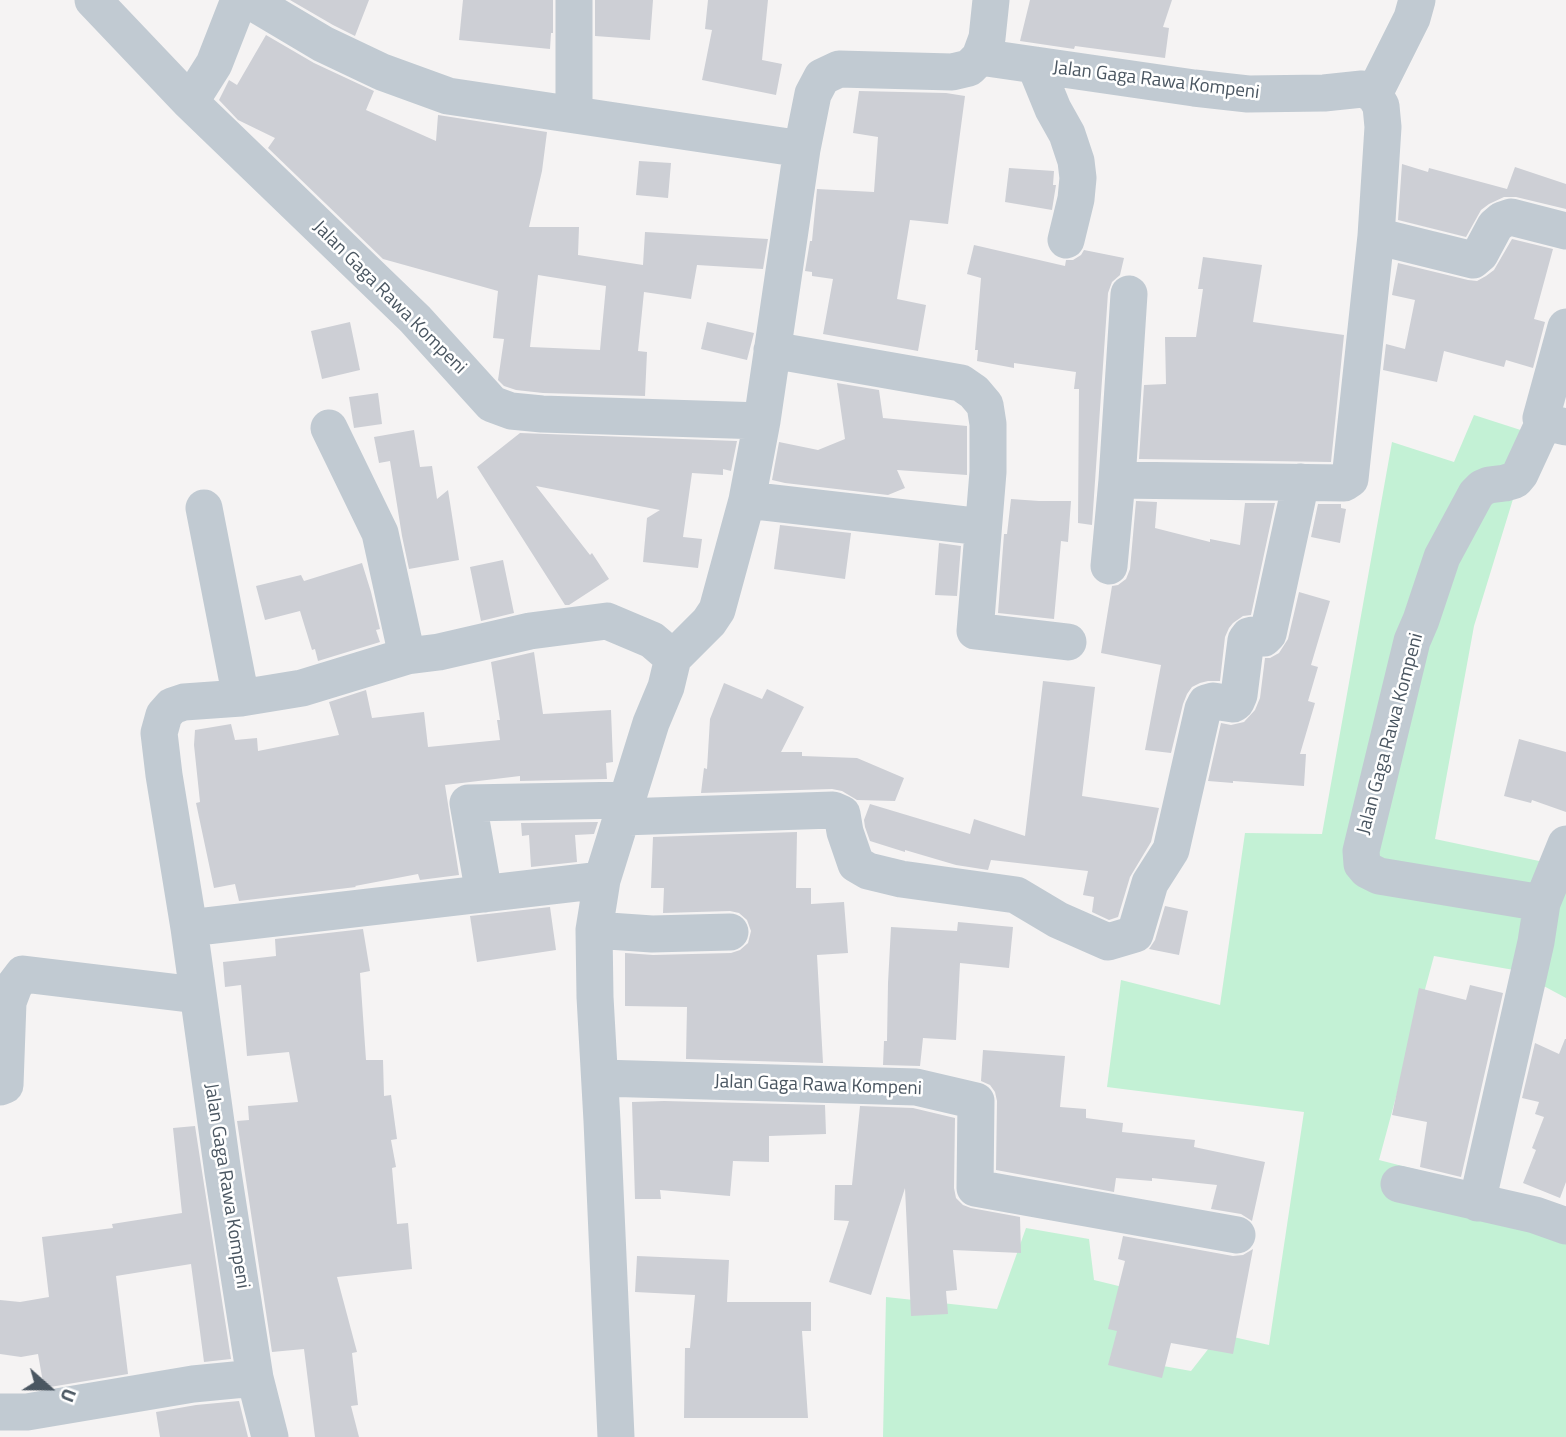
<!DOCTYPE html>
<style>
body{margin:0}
#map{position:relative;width:1566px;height:1437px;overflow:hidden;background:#f5f3f3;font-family:"Titillium Web",sans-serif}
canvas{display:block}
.north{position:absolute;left:14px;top:1353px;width:70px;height:70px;-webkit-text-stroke:5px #fff;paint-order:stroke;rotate:111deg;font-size:19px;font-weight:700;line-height:28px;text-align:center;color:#4a5661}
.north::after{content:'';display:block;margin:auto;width:24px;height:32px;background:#4a5661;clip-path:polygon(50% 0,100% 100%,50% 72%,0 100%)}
</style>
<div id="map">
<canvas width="1566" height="1437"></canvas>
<div class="north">U</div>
</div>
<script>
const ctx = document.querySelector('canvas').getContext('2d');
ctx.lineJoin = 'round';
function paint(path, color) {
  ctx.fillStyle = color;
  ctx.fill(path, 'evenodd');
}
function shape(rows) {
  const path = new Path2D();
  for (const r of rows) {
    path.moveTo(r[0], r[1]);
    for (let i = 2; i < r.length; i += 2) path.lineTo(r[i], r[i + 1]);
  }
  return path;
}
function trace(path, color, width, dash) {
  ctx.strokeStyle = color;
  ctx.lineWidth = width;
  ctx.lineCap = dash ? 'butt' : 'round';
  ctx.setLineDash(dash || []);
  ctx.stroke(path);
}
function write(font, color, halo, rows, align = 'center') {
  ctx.font = font + ' "Titillium Web",sans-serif';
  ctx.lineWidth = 5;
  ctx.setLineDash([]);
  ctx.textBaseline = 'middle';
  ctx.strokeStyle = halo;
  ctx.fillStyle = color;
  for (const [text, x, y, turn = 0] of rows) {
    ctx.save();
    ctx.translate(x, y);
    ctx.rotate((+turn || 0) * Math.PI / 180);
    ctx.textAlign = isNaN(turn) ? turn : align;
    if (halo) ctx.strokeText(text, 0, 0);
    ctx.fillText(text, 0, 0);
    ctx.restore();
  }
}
paint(shape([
 [1474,415,1533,434,1474,626,1435,839,1558,865,1566,861,1566,998,1514,970,1434,956,1379,1160,1550,1204,1566,1209,1566,1437,883,1437,886,1297,997,1309,1026,1228,1089,1239,1094,1280,1139,1291,1130,1360,1191,1371,1220,1334,1269,1345,1304,1112,1107,1087,1121,980,1220,1005,1245,833,1322,834,1392,442,1454,462]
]), '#c3f1d5');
paint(shape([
 [290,0,369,0,355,36,333,25],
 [463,0,553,0,553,33,551,33,550,49,459,40],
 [595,0,653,0,650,40,595,36],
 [708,0,768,0,762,60,782,64,776,95,702,80,712,30,705,29],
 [1030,0,1172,0,1163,27,1169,28,1165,58,1075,46,1074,49,1020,41],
 [266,35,314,63,374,91,366,110,436,141,438,115,547,132,542,171,529,227,579,227,578,255,643,265,645,232,768,239,763,269,697,265,691,299,644,292,638,351,647,352,645,396,543,393,516,390,504,386,498,380,504,339,493,338,498,291,383,259,268,148,275,138,238,120,219,100,229,80,237,85],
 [538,275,606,286,600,350,530,347],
 [859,91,946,93,965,96,948,224,910,220,897,299,926,305,918,351,823,334,833,279,812,276,812,272,805,271,810,241,812,241,817,189,874,192,878,137,853,133],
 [639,161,671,163,668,198,636,195],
 [1402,164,1428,172,1429,168,1507,189,1515,167,1566,184,1566,209,1516,197,1504,197,1489,204,1481,210,1466,237,1398,220],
 [1009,168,1054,171,1053,185,1056,185,1052,210,1005,202],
 [1512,239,1553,249,1534,319,1545,322,1533,368,1506,360,1504,367,1444,351,1437,382,1383,370,1386,344,1405,349,1415,300,1392,295,1398,263,1468,280,1477,281,1486,276,1494,270],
 [974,245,1065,266,1066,260,1073,260,1081,255,1084,250,1124,258,1120,275,1112,282,1108,293,1092,525,1078,523,1079,389,1074,389,1076,372,1014,363,1014,368,977,361,978,350,975,350,981,278,967,274],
 [1203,257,1262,265,1253,322,1344,335,1331,462,1139,459,1144,385,1166,384,1165,337,1196,337,1203,289,1198,289],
 [350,322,360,370,322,379,311,331],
 [707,322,754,333,747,360,701,349],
 [837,383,879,390,883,418,967,426,967,475,897,470,905,488,888,495,785,483,772,480,779,442,818,450,845,439],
 [378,393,382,424,354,428,349,397],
 [414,430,420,467,432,466,437,499,448,490,459,560,409,569,402,536,390,461,379,463,374,437],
 [520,433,737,441,731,471,723,469,723,475,692,473,683,537,702,539,698,568,643,562,647,518,660,510,536,486,590,555,592,553,609,579,569,605,565,605,477,467],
 [1011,499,1039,501,1071,501,1068,542,1061,541,1054,619,998,613,1004,534,1007,534],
 [1136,501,1157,502,1155,528,1210,542,1210,539,1240,545,1245,503,1275,503,1251,615,1243,616,1233,623,1229,628,1225,637,1220,681,1208,681,1200,683,1192,687,1187,694,1183,704,1171,753,1145,750,1161,665,1101,653,1112,586,1118,585,1126,579,1130,569],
 [1318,504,1341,504,1341,508,1346,509,1340,543,1311,537],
 [780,525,851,533,845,579,774,569],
 [939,543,961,546,957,596,935,595],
 [503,560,514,613,481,621,470,567],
 [362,563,371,592,380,629,376,630,380,642,318,661,315,649,312,650,300,611,265,620,256,586,301,575,304,581],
 [1299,592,1330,601,1311,665,1318,667,1308,701,1315,703,1300,754,1306,754,1304,786,1233,781,1233,783,1208,781,1221,723,1231,725,1244,722,1255,710,1260,698,1265,658,1270,658,1279,653,1288,639],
 [534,652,543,714,611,710,613,762,606,763,607,779,520,781,520,776,445,785,459,875,420,880,418,874,355,886,356,887,239,901,235,884,214,888,196,803,200,802,194,745,195,730,231,724,235,740,257,738,258,751,339,735,329,702,366,690,372,718,424,712,428,747,500,740,497,720,500,720,491,662],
 [1043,681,1095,687,1082,796,1159,808,1151,842,1130,877,1118,917,1109,920,1092,912,1094,897,1083,895,1088,871,991,860,988,870,956,865,905,850,905,852,870,841,865,827,864,820,870,804,970,834,974,819,1025,836],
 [724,683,762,699,767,689,804,707,781,752,802,752,802,756,857,758,904,778,895,801,857,800,842,791,832,789,701,793,704,768,707,769,710,719],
 [1519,739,1566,752,1566,812,1532,800,1531,803,1504,796],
 [598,822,594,834,575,835,577,862,531,867,529,835,522,836,521,823],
 [797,832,796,888,811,888,811,904,844,902,848,953,817,955,823,1063,686,1059,687,1007,625,1006,625,953,653,955,731,953,740,950,748,943,751,931,747,920,739,913,730,911,663,913,664,888,651,888,653,837],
 [1165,906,1188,911,1179,955,1149,949,1155,940],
 [550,907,556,950,477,962,470,916],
 [958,922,1013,927,1009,968,960,963,956,1040,923,1038,920,1066,883,1065,884,1041,887,1041,888,983,891,927,957,931],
 [363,929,370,971,360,973,366,1060,383,1060,384,1096,391,1095,397,1139,391,1140,396,1167,392,1168,397,1224,408,1223,412,1269,337,1277,357,1352,352,1353,358,1405,351,1406,359,1437,315,1437,304,1349,272,1352,237,1121,249,1120,248,1106,298,1102,289,1052,247,1056,241,985,225,987,223,962,276,956,275,939],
 [1470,985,1503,993,1461,1177,1420,1167,1427,1122,1392,1115,1419,988,1466,1000],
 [1565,1039,1566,1039,1566,1182,1560,1198,1523,1183,1536,1150,1532,1148,1544,1117,1535,1114,1539,1102,1522,1098,1535,1043,1559,1054],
 [983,1050,1065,1056,1060,1107,1086,1109,1086,1118,1123,1123,1122,1132,1195,1140,1194,1147,1265,1162,1252,1221,1241,1214,1211,1209,1217,1185,1152,1178,1152,1181,1116,1178,1114,1192,996,1170,997,1101,995,1092,990,1085,981,1081],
 [664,1101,825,1105,826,1134,769,1136,769,1162,733,1161,730,1196,660,1190,661,1199,635,1199,632,1102],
 [860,1106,913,1108,955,1118,954,1188,956,1198,963,1205,971,1208,1020,1217,1021,1253,953,1250,957,1290,946,1291,948,1314,911,1316,905,1188,871,1295,829,1282,849,1221,834,1220,835,1185,852,1185],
 [195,1126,231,1359,204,1362,191,1264,116,1276,128,1374,44,1388,38,1354,21,1357,0,1354,0,1300,20,1302,49,1297,42,1237,113,1228,112,1224,182,1213,173,1128],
 [1123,1236,1233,1256,1243,1255,1253,1249,1233,1354,1171,1343,1162,1378,1108,1365,1117,1331,1108,1329,1125,1261,1118,1259],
 [637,1256,729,1260,727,1302,811,1302,811,1331,802,1331,808,1418,684,1418,685,1348,690,1348,695,1295,635,1292],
 [239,1401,248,1437,160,1437,156,1412,196,1405]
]), '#cdcfd5');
trace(shape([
 [93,0,190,102,415,319,492,404,511,411,542,414,762,421],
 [249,0,323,44,382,72,448,96,802,149],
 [574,0,574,114],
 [980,57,1194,88,1248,94,1324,93,1362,89,1374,94,1381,106,1383,127,1376,236,1473,260,1480,254,1495,226,1502,220,1511,217,1566,231],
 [1035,65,1053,109,1067,134,1076,161,1078,178,1076,199,1066,240],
 [1374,94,1412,18,1417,0],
 [190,102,214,64,239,0],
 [772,350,961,383,974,392,985,405,988,424,988,472,975,631,1068,642],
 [1566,427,1544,422,1541,418,1566,327],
 [329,428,380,533,407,656],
 [1117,480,1344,483,1350,479,1376,236],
 [747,500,983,527],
 [204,508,241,698],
 [1109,566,1117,480,1129,294],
 [622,817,833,810,842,814,845,832,856,864,868,871,901,879,1016,895,1058,920,1108,942,1135,934,1150,883,1171,850,1203,709,1206,703,1213,701,1233,704,1236,702,1239,695,1246,640,1249,636,1253,635,1264,638,1268,634,1301,482],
 [484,894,468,803,627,800],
 [1542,903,1379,876,1367,870,1362,864,1361,851,1412,641,1421,620,1442,557,1476,494,1482,488,1489,485,1505,483,1515,480,1520,474,1544,422],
 [189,928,602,880],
 [594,930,652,934,730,932],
 [600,1078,916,1087,976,1101,975,1188,1237,1235],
 [0,1087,5,1085,8,1002,14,986,23,974,197,995],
 [1399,1184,1535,1215,1566,1226],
 [1477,1203,1536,942,1542,903,1566,844],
 [0,1412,27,1412,193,1384,255,1378],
 [270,1437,255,1378,223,1173,189,928,164,775,159,733,164,715,172,706,184,702,241,698,302,688,407,656,439,652,530,631,607,621,652,640,673,658],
 [616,1437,602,1121,595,997,594,930,602,880,651,723,666,687,673,658,709,622,717,610,747,500,762,421,802,149,813,94,822,77,839,69,952,72,969,68,980,57,987,38,991,0]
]), '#c1cad2', 37);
write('19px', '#4a5661', '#fff', [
 ["Jalan Gaga Rawa Kompeni",1156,81,7],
 ["Jalan Gaga Rawa Kompeni",389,298,45],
 ["Jalan Gaga Rawa Kompeni",1391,734,-75],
 ["Jalan Gaga Rawa Kompeni",818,1086,2],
 ["Jalan Gaga Rawa Kompeni",226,1186,81]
]);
</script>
